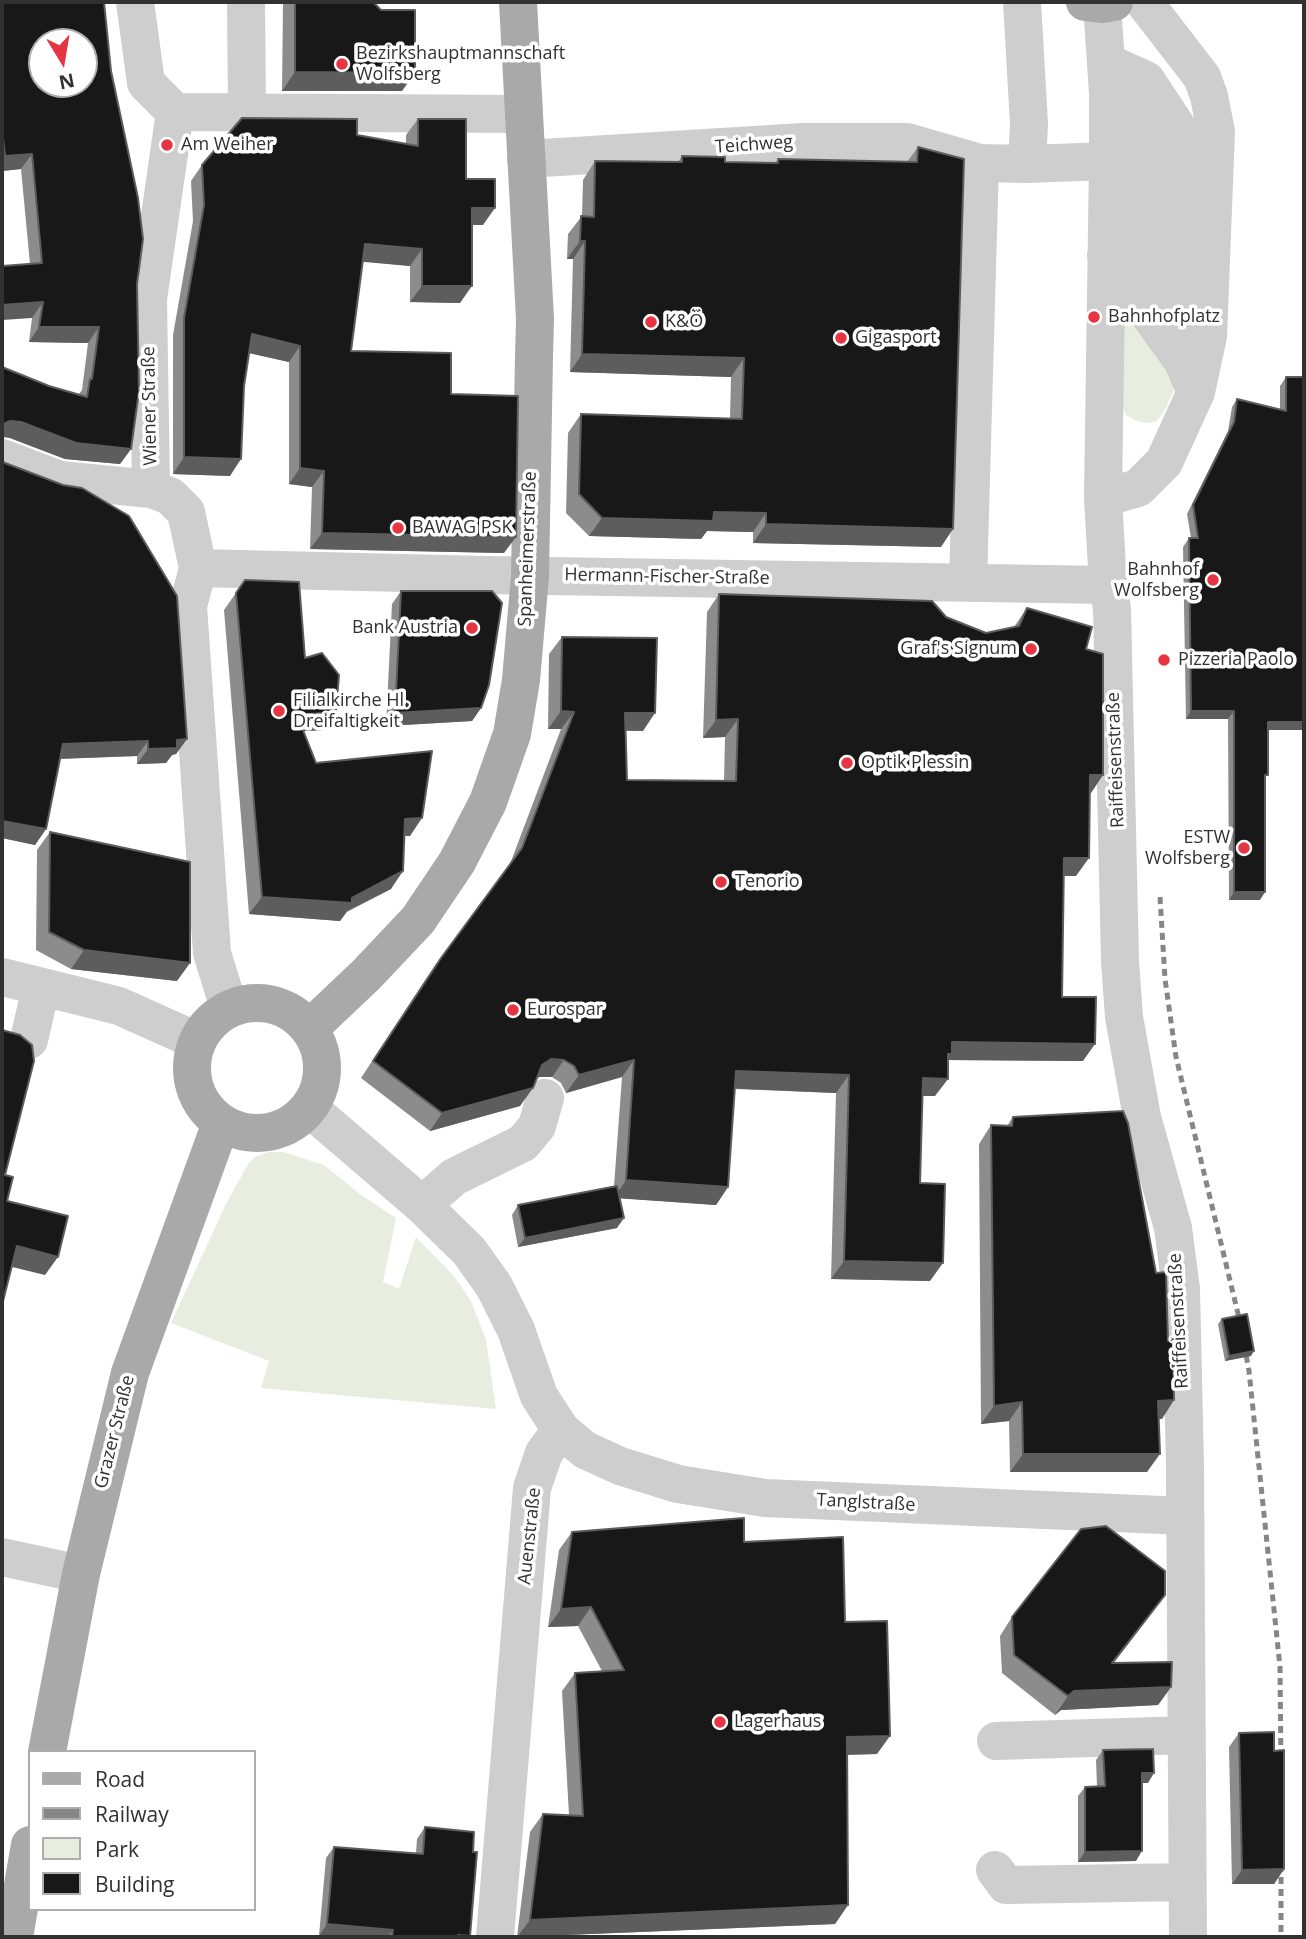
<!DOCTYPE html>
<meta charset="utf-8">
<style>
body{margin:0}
#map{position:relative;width:1306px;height:1939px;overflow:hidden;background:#fff;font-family:"Open Sans",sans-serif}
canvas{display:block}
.frame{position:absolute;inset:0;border:4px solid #313131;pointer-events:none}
.legend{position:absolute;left:28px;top:1750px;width:228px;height:161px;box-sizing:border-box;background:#fff;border:2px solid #adadad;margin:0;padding:9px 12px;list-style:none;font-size:21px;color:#313131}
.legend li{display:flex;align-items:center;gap:14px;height:35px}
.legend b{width:35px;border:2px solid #adadad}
.north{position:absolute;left:28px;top:28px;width:70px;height:70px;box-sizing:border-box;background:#fff;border:2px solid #adadad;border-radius:50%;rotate:169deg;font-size:19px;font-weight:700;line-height:28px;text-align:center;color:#313131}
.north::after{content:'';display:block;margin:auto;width:24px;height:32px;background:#e63442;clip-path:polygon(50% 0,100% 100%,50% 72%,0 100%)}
</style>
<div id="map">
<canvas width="1306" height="1939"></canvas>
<div class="frame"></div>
<ul class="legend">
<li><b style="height:9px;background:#a9a9a9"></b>Road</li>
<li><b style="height:9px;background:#868686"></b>Railway</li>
<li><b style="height:19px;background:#e7eedf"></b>Park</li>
<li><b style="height:19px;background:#181818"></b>Building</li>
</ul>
<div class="north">N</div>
</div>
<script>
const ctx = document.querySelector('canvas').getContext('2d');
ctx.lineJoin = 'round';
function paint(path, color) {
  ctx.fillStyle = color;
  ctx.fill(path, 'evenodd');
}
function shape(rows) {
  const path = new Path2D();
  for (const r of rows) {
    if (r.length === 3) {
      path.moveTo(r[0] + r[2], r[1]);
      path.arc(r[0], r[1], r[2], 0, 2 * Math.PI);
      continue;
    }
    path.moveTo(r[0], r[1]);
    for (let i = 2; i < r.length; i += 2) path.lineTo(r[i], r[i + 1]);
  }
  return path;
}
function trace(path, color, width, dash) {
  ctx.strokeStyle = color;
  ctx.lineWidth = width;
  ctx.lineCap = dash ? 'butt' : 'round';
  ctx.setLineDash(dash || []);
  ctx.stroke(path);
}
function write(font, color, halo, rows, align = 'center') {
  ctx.font = font + ' "Open Sans",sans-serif';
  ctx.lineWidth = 7;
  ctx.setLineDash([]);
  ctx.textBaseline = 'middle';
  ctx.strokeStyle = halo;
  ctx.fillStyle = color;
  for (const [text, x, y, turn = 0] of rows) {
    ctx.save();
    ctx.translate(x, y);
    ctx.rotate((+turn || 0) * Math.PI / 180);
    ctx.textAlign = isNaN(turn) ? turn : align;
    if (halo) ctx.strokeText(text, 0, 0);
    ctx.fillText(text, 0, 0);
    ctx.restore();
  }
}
paint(shape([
 [1132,317,1167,361,1174,390,1165,410,1157,421,1148,423,1136,421,1126,415,1121,404,1123,325],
 [269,1152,283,1152,324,1165,361,1195,396,1218,383,1282,399,1289,416,1237,454,1276,471,1301,486,1340,496,1409,261,1388,269,1361,171,1323,225,1206,248,1164,255,1157]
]), '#e7eedf');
trace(shape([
 [135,2,146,83,175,112],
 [246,2,247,112],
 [1022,2,1029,124,1027,164],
 [1102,4,1108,93,1108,161,1103,498,1108,585,1112,609,1120,961,1124,1017,1142,1117,1173,1228,1181,1289,1185,1466,1188,1937],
 [1106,62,1146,80,1214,183],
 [1108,93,1148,144,1212,236],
 [175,112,524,114],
 [526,159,803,142,907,142,980,163,1027,164,1108,161,1126,167,1196,262,1210,285],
 [1108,190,1208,336],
 [1106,255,1182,360,1196,392],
 [2,458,60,480,151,489,170,496,186,512,198,568,188,606,212,953,229,1008],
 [151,489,148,299,175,112],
 [1103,498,1138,488,1164,462,1196,392,1208,336,1216,132,1209,96,1202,77,1144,2],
 [198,568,486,575,1108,585],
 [968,583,980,163],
 [2,977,119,1006,197,1041],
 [29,1040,41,987],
 [309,1108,422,1205,469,1251,494,1286,516,1330,539,1396,561,1430,585,1450,620,1466,678,1484,765,1498,1185,1516],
 [422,1205,454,1177,523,1143,537,1126,545,1098],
 [2,1557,81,1574],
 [996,1741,1187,1735],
 [995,1870,1006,1885,1187,1882],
 [495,1937,532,1488,544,1453,561,1430]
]), '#cecece', 38);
trace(shape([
 [1085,2,1102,4,1114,2],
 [257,1068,65],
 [310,1028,366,975,418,920,457,862,488,802,512,734,521,680,530,576,534,357,535,319,518,2],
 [47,1752,81,1574,130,1373,221,1123],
 [14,1937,30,1845]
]), '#a9a9a9', 38);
trace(shape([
 [1160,897,1165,979,1176,1057,1240,1322,1249,1371,1280,1667,1281,1769],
 [1281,1853,1281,1937]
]), '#868686', 5, [7, 5]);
paint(shape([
 [2,2,111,71,137,284,131,449,120,464,65,459,10,438,49,386,79,394,82,390,88,343,29,342,32,318,30,264,21,169,2,171],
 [283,2,373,2,402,91,282,91],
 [418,119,466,179,483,225,472,225,460,303,410,302,410,266,362,261,351,351,451,394,504,553,310,549,312,487,289,484,289,362,249,353,230,476,173,474,173,335,193,221,191,181,202,165,406,144,406,135],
 [918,147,941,547,753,543,753,532,707,531,701,539,589,536,566,513,568,433,581,414,730,418,731,377,570,372,573,259,567,259,568,234,582,216,583,180,595,161,678,162,682,156,725,162,775,163,778,159,907,162],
 [1286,377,1304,377,1304,730,1268,730,1260,900,1229,900,1228,719,1186,719,1183,547,1189,538,1191,538,1187,514,1228,431,1232,407,1237,399,1280,409,1280,386],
 [2,461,187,739,176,754,172,755,166,763,137,764,137,756,60,759,46,829,35,845,2,838],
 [245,580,305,658,336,712,324,730,303,731,316,763,410,836,405,836,391,889,347,912,340,921,249,914,224,610],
 [401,591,481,708,472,721,386,726,392,604],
 [719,594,946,617,986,633,1014,627,1027,608,1086,649,1091,793,1090,793,1076,876,1064,876,1062,997,1083,1061,948,1060,935,1096,922,1096,920,1183,930,1281,831,1279,836,1093,735,1089,728,1187,716,1205,620,1198,617,1228,518,1247,512,1215,518,1205,614,1186,622,1077,566,1093,561,1083,552,1077,539,1077,536,1079,520,1106,430,1131,361,1078,428,976,510,864,561,729,548,729,549,654,562,637,643,731,626,731,627,780,724,781,725,737,703,738,707,612],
 [50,832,177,981,71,969,36,950,37,850],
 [1013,1117,1162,1419,1159,1419,1147,1472,1010,1472,1009,1421,981,1424,979,1144,991,1125,1007,1126],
 [1222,1319,1251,1356,1225,1361,1218,1324],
 [572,1532,744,1542,845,1622,877,1754,847,1755,848,1905,835,1924,517,1937,530,1832,543,1814,569,1815,562,1691,575,1673,602,1671,578,1626,548,1627,559,1550],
 [1165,1595,1113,1663,1171,1687,1158,1705,1061,1710,1055,1715,1002,1673,1000,1636,1012,1617],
 [1239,1733,1274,1751,1284,1869,1274,1884,1232,1884,1229,1747],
 [1103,1750,1148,1783,1142,1783,1136,1861,1078,1862,1078,1796,1085,1787,1097,1786,1096,1760],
 [425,1827,473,1852,469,1937,336,1937,319,1936,326,1858,334,1847,416,1853,417,1839]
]), '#8c8c8c');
paint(shape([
 [295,72,415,73,402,91,282,91],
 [32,154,21,169,2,171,2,161,5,156],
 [472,208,495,208,483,225,461,225],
 [580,241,585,241,573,259,567,259],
 [365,244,422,249,410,266,353,261],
 [422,286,472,286,460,303,410,302],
 [43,302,32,318,2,320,2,305],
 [39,327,99,327,88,343,29,342],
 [252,334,300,346,289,362,240,351],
 [582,354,744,358,731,377,570,372],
 [10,421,21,422,131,449,120,464,65,459,10,438,2,437,2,425],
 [184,457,241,459,230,476,173,474],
 [300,468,324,471,312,487,289,484],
 [714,512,766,513,753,532,707,531,701,539,589,536,602,518],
 [766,524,953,529,941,547,753,543],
 [322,533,516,537,504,553,310,549],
 [481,708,472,721,386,726,395,713],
 [561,711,574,712,561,729,548,729],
 [1191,711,1234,711,1228,719,1186,719],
 [336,712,324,730,285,732,297,715],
 [625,713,655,713,643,731,613,730],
 [738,719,725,737,703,738,716,720],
 [1268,722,1304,722,1304,730,1262,730],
 [187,739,176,754,172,755,166,763,137,764,148,749,177,740],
 [148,741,137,756,52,759,63,744],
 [1090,775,1103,775,1091,793,1078,793],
 [422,818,410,836,393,836,405,819],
 [2,821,46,829,35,845,2,838],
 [1064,858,1089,858,1076,876,1052,876],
 [403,871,391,889,347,911,340,921,249,914,262,897,352,898],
 [1234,892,1265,892,1260,900,1229,900],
 [84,950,190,963,177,981,71,969],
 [952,1042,1095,1044,1083,1061,947,1060,939,1072],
 [551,1059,564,1060,552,1077,539,1077,529,1083,542,1065],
 [634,1060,622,1077,566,1093,579,1075],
 [736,1071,849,1075,836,1093,723,1088],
 [923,1078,948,1079,935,1096,911,1096],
 [533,1088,520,1106,430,1131,442,1113],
 [626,1180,728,1187,716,1205,614,1198],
 [624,1218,617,1228,518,1247,525,1238],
 [17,1246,58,1257,45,1275,4,1265],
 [844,1261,943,1263,930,1281,831,1279],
 [1254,1351,1251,1356,1225,1361,1229,1356],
 [1174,1400,1162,1419,1146,1419,1158,1401],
 [1022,1402,1009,1421,981,1424,994,1406],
 [1023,1454,1160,1454,1147,1472,1010,1472],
 [1165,1595,1152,1613,1099,1682,1112,1663],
 [591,1607,578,1626,548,1627,561,1609],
 [1171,1687,1158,1705,1061,1710,1055,1715,1068,1696,1074,1691],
 [890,1736,877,1754,834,1755,847,1737],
 [1142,1773,1154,1773,1148,1783,1136,1783],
 [1142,1851,1136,1861,1078,1862,1085,1852],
 [1284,1869,1274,1884,1232,1884,1242,1870],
 [848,1905,835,1924,517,1937,530,1920],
 [327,1924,393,1930,388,1937,336,1937,319,1936]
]), '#5d5d5d');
const building = shape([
 [2,2,104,2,111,71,138,198,143,239,137,284,139,391,131,449,76,443,21,422,10,421,2,425,2,367,49,386,87,397,90,379,92,379,99,327,39,327,43,302,2,305,2,266,42,263,32,154,5,156,2,128,2,2],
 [42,42,84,42,84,84,42,84,42,42],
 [295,2,373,2,381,10,415,10,415,73,295,72,295,2],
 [242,118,357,119,357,135,418,146,418,119,466,119,466,179,495,179,495,208,472,208,472,286,422,286,422,249,365,244,351,351,451,353,451,394,518,396,516,537,322,533,324,471,300,468,300,346,252,334,244,386,241,459,184,457,184,318,204,205,202,165,242,118],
 [918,147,964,159,953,529,766,524,766,513,714,512,713,521,602,518,579,494,581,414,742,419,744,358,582,354,585,241,580,241,581,216,594,217,595,161,682,162,682,156,725,157,725,162,778,163,778,159,917,162,918,147],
 [1286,377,1304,377,1304,722,1268,722,1268,775,1265,775,1265,892,1234,892,1234,711,1191,711,1189,538,1198,538,1193,505,1234,422,1237,399,1286,411,1286,377],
 [2,461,5,463,63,485,82,488,129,516,177,596,187,739,177,740,177,748,148,749,148,741,63,744,46,829,2,821,2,461],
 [245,580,299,582,305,658,322,653,339,675,336,712,297,715,316,763,432,751,422,818,405,819,403,871,352,898,352,903,262,897,236,593,245,580],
 [401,591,492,591,502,603,489,685,481,708,395,713,401,591],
 [719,594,932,601,946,617,986,633,1019,626,1027,608,1092,627,1086,649,1103,654,1103,775,1090,775,1089,858,1064,858,1062,997,1096,997,1095,1044,952,1042,952,1054,948,1054,948,1079,923,1078,920,1183,945,1184,943,1263,844,1261,849,1075,736,1071,728,1187,626,1180,634,1060,579,1075,574,1066,564,1060,551,1059,542,1065,533,1088,442,1113,373,1061,441,958,522,848,574,712,561,711,562,637,657,638,655,713,625,713,627,780,736,781,738,719,716,720,719,594],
 [50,832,190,862,190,963,84,950,49,932,50,832],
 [2,1030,20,1035,32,1045,34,1061,5,1175,13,1177,7,1201,68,1216,58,1257,17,1246,2,1305,2,1030],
 [1123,1111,1128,1123,1156,1273,1166,1272,1168,1341,1173,1341,1174,1400,1158,1401,1160,1454,1023,1454,1022,1402,994,1406,991,1125,1012,1126,1013,1117,1123,1111],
 [617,1186,624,1218,525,1238,518,1205,617,1186],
 [1247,1314,1254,1351,1229,1356,1222,1319,1247,1314],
 [744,1518,744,1542,843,1537,845,1622,887,1621,890,1736,847,1737,848,1905,530,1920,543,1814,583,1816,575,1673,624,1670,591,1607,561,1609,572,1532,744,1518],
 [1106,1526,1165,1571,1165,1595,1112,1663,1172,1662,1171,1687,1074,1691,1068,1696,1014,1655,1012,1617,1081,1529,1106,1526],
 [1274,1732,1274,1751,1284,1750,1284,1869,1242,1870,1239,1733,1274,1732],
 [1153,1749,1154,1773,1142,1773,1142,1851,1085,1852,1085,1787,1105,1786,1103,1750,1153,1749],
 [425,1827,474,1832,473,1852,477,1852,470,1936,458,1935,458,1937,392,1937,393,1930,327,1924,334,1847,423,1854,425,1827]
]);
paint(building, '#181818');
trace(building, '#5d5d5d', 2);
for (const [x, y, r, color] of [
 [342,64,7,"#e63442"],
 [167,145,7,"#e63442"],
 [1094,317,7,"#e63442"],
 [651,322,7,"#e63442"],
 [841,338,7,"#e63442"],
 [398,528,7,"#e63442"],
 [1213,580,7,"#e63442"],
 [472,628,7,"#e63442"],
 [1031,649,7,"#e63442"],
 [1164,660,7,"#e63442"],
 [279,711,7,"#e63442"],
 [847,763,7,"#e63442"],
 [1244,848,7,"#e63442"],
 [721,882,7,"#e63442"],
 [513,1010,7,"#e63442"],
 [720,1722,7,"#e63442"]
]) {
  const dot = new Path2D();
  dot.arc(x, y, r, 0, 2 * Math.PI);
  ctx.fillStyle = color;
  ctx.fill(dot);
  trace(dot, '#fff', 2.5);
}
write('18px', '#313131', '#fff', [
 ["Bezirkshauptmannschaft",356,54],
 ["Wolfsberg",356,75],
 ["Am Weiher",181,145],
 ["Bahnhofplatz",1108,317],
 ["K&Ö",665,322],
 ["Gigasport",855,338],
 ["BAWAG PSK",412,528],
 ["Bahnhof",1199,570,"right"],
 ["Wolfsberg",1199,591,"right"],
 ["Bank Austria",458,628,"right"],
 ["Graf's Signum",1017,649,"right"],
 ["Pizzeria Paolo",1178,660],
 ["Filialkirche Hl.",293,701],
 ["Dreifaltigkeit",293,722],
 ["Optik Plessin",861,763],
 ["ESTW",1230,838,"right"],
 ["Wolfsberg",1230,859,"right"],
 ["Tenorio",735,882],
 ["Eurospar",527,1010],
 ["Lagerhaus",734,1722]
], 'left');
write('18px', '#313131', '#fff', [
 ["Teichweg",754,145,-4],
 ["Wiener Straße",150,406,-91],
 ["Spanheimerstraße",528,549,-88],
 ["Hermann-Fischer-Straße",667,577,1],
 ["Raiffeisenstraße",1116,760,-92],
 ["Raiffeisenstraße",1179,1321,-93],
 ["Grazer Straße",115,1432,-76],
 ["Tanglstraße",866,1503,3],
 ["Auenstraße",530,1536,-84]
]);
</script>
